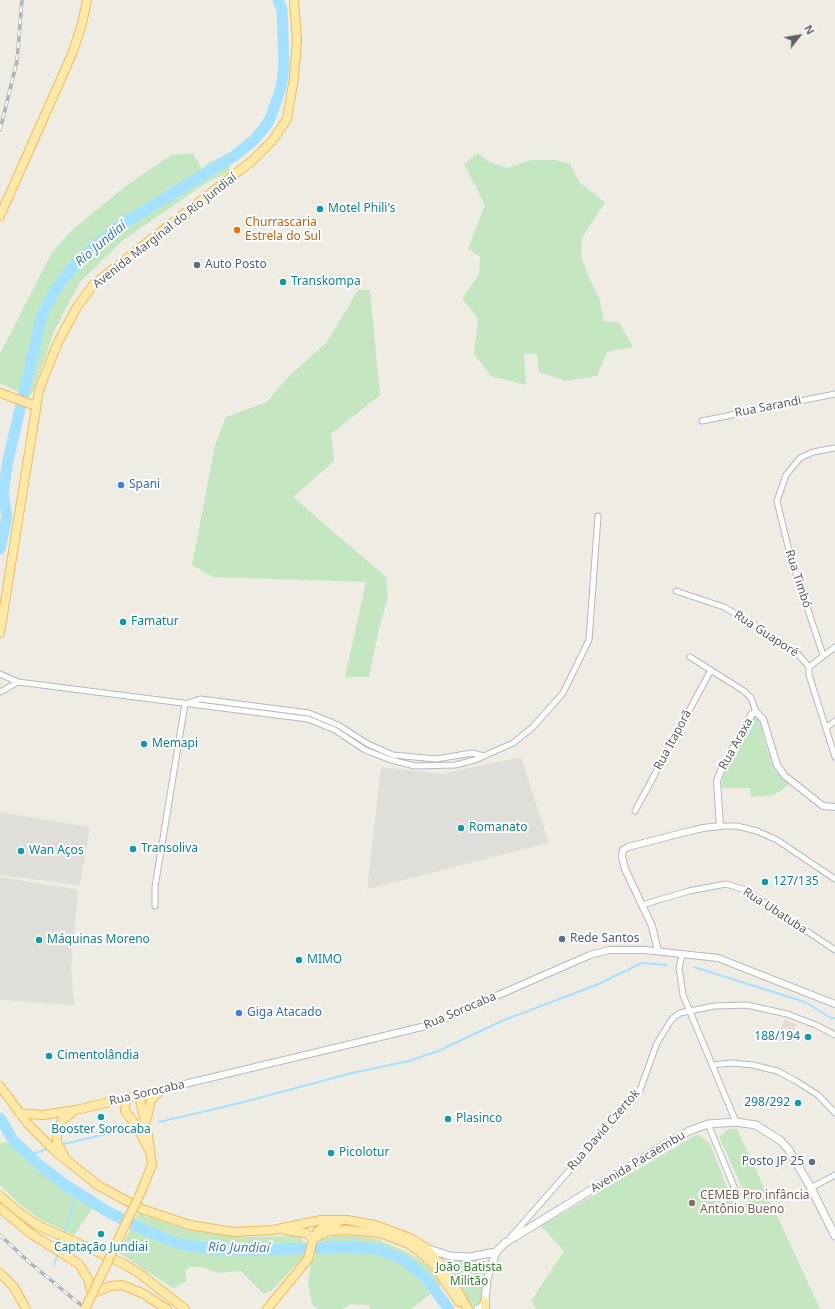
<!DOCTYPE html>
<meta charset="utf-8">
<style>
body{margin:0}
#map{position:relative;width:835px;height:1309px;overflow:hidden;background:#efece4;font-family:"Noto Sans",sans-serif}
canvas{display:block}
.north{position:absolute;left:779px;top:16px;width:40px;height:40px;-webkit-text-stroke:3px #fff;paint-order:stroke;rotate:59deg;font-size:11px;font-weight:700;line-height:16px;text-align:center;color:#5c6165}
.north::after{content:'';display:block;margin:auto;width:14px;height:18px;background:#5c6165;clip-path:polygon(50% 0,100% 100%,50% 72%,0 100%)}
</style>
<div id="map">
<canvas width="835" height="1309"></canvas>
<div class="north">N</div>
</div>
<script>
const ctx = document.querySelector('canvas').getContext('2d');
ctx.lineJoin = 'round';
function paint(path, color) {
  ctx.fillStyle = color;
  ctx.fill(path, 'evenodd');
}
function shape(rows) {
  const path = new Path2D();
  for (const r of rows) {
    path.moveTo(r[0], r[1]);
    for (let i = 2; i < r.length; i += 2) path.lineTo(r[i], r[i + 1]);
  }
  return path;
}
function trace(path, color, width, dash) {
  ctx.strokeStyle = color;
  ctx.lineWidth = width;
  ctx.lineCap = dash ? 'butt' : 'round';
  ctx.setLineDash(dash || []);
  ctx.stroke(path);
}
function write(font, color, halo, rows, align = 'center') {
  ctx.font = font + ' "Noto Sans",sans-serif';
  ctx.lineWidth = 4;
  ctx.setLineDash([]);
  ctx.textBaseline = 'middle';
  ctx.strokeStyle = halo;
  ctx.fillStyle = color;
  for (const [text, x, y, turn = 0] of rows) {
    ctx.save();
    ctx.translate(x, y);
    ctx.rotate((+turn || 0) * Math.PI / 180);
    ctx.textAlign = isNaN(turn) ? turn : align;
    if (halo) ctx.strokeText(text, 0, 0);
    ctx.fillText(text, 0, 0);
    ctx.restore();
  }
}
paint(shape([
 [521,757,549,843,367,889,381,767,442,774],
 [0,812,90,827,80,885,0,875],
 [0,877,78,890,71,967,74,1005,0,1000]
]), '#e0ded9');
paint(shape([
 [784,1020,796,1024,788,1044,778,1040]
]), '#e1ddd5');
paint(shape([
 [193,153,202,169,209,162,220,158,230,167,229,172,206,183,122,241,80,282,54,331,33,392,29,397,0,383,0,354,52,252,72,230,127,185,171,155],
 [478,153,488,161,507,168,531,160,555,160,570,164,580,183,605,202,582,238,581,256,589,278,599,297,604,321,619,322,633,347,607,352,597,376,566,381,539,372,537,354,524,354,526,385,491,376,474,354,478,318,462,299,479,274,480,256,468,249,485,205,464,164],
 [358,290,370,290,380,395,331,434,334,461,293,497,386,577,388,597,379,629,369,677,345,677,366,582,213,577,192,565,215,445,226,417,267,402,287,378,327,342],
 [755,717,759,719,765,743,773,767,789,785,774,795,751,797,750,788,721,788,724,772],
 [729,1129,737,1129,820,1309,536,1309,531,1301,564,1251,541,1226,698,1134,710,1144,736,1210,749,1202,719,1137],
 [3,1142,13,1144,22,1156,94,1206,74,1235,39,1219,22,1206,0,1185,0,1143],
 [138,1213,185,1229,247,1237,301,1236,307,1253,271,1291,264,1294,241,1271,217,1273,203,1267,189,1267,185,1271,187,1281,173,1288,119,1253],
 [332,1236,356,1236,376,1239,405,1251,429,1266,443,1284,411,1309,370,1309,369,1305,352,1304,342,1309,318,1309,312,1304,308,1282,311,1263,321,1240],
 [452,1261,474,1261,480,1262,483,1267,481,1303,470,1307,448,1266]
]), '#c4e7c1');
trace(shape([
 [694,967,805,1002,831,1018,835,1018],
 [159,1122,240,1103,352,1073,409,1061,438,1051,504,1020,594,986,642,963,667,965],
 [60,1145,123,1130],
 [28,1155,48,1149],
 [64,1235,77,1192],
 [59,1248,62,1239],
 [54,1265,58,1253]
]), '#a4e0ff', 2);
trace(shape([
 [0,549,7,517,3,494,8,460,42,315,56,289,71,269,96,245,121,225,234,156,254,140,268,123,271,116,281,88,284,66,282,10,278,0],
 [0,1118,13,1140,36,1162,64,1184,110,1213,147,1231,179,1244,221,1250,255,1250,345,1247,378,1249,402,1259,424,1276,449,1309]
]), '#a4e0ff', 11);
const minor = shape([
 [702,421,835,394],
 [676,591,724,607,761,629,799,655,809,667,809,675,835,757],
 [823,655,791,559,777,501,786,475,800,458,813,452,835,448],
 [690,657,744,691,751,698,756,712],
 [809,667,835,647],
 [0,674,18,682,308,719,335,730,365,750,391,760,415,766,455,765,475,760,513,743,533,727,563,693,589,640,598,516],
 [0,692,18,682],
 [188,703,200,699,309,713,338,725,368,744,393,755,436,759,472,753,484,756],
 [827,727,835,721],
 [635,811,711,670],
 [720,826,737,826,757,831,777,840,835,879],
 [642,905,689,891,726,884,746,890,835,950],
 [155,906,155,887,185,704],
 [682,955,679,968,683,995,736,1122],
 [713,1065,731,1063,753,1065,777,1071,796,1081,818,1095,835,1113],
 [708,1124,737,1194],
 [811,1188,835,1175],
 [510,1238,640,1090,657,1043,672,1019,680,1013,714,1006,747,1005,787,1014,816,1025,835,1035]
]);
const tertiary = shape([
 [658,951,652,926,625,869,622,857,623,850,628,847,678,834,703,828,720,826,717,781,722,768,752,714,756,712,763,719,777,765,785,776,823,806,835,807],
 [139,1095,430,1025,590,955,609,950,645,950,718,958,835,1004]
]);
const secondary = shape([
 [426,1248,450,1256,470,1257,496,1252],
 [478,1309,482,1307,485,1302,487,1279,496,1252,505,1243,669,1142,689,1131,708,1124,736,1122,756,1125,781,1141,789,1150,811,1188,835,1236]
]);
const primary = shape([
 [0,216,72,54,82,24,87,0],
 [0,393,36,406],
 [0,633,39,390,58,342,77,307,94,284,253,160,272,141,287,119,294,78,297,40,294,0],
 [0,1086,28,1124,56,1152,99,1186,142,1209,190,1225,234,1232,273,1230,321,1220,347,1220,375,1225,410,1238,425,1247,445,1269,468,1309],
 [126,1098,125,1111,137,1127,148,1148],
 [19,1113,42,1115,76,1110,139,1095,148,1135,152,1165,141,1192],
 [147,1118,151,1100,161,1090],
 [64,1155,57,1143,57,1134,62,1120,73,1112],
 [0,1196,20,1213,37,1225,122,1263,139,1273,185,1309],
 [0,1208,30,1233,79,1264,88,1279,92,1294,110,1286,122,1285,142,1293,167,1309],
 [285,1230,306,1233,313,1239],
 [313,1239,328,1231,348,1230,379,1233,394,1238,409,1244,431,1261,459,1302],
 [0,1273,14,1287,26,1309],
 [267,1309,308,1259,313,1239,318,1231,323,1227,337,1223],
 [485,1309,485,1302]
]);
trace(minor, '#b5b8bc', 7);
trace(tertiary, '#b5b8bc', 8);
trace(secondary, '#b6babf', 9);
trace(primary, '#f4b959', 10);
trace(minor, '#fff', 5);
trace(tertiary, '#fff', 6);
trace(secondary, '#fff', 7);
trace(primary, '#ffe9a9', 8);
const rail = shape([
 [0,130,17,61,22,0],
 [0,1235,30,1263,86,1309]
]);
trace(rail, '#b3b4b5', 3.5);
trace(rail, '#fff', 2, [6]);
const primaryBridge = shape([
 [85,1309,141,1192]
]);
trace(primaryBridge, '#f4b959', 10, []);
trace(primaryBridge, '#ffe9a9', 8);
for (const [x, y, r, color] of [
 [320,209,4,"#0f9aa8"],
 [237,230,4,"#e8710a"],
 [197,265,4,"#5c6f8a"],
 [283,282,4,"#0f9aa8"],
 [121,485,4,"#3f7fe0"],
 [123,622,4,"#0f9aa8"],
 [144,744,4,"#0f9aa8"],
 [461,828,4,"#0f9aa8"],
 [133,849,4,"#0f9aa8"],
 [21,851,4,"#0f9aa8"],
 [765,882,4,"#0f9aa8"],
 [562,939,4,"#5c6f8a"],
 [39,940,4,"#0f9aa8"],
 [299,960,4,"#0f9aa8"],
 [239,1013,4,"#3f7fe0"],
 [808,1037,4,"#0f9aa8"],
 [49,1056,4,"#0f9aa8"],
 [798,1103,4,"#0f9aa8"],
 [101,1117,4,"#0f9aa8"],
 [448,1119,4,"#0f9aa8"],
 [331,1153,4,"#0f9aa8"],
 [812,1162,4,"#5c6f8a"],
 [692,1203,4,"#8d6e63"],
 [101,1234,4,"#0f9aa8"]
]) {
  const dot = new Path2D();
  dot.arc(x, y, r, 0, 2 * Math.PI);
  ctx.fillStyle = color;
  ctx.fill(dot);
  trace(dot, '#fff', 1.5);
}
write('12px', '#0d838f', '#fff', [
 ["Motel Phili's",328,209],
 ["Transkompa",291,282],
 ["Famatur",131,622],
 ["Memapi",152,744],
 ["Romanato",469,828],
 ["Transoliva",141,849],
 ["Wan Aços",29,851],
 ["127/135",773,882],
 ["Máquinas Moreno",47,940],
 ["MIMO",307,960],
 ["188/194",800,1037,"right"],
 ["Cimentolândia",57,1056],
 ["298/292",790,1103,"right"],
 ["Plasinco",456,1119],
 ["Booster Sorocaba",101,1130,"center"],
 ["Picolotur",339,1153],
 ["Captação Jundiai",101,1248,"center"]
], 'left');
write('12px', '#c56008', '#fff', [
 ["Churrascaria",245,223],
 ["Estrela do Sul",245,237]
], 'left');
write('12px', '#5c6165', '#fff', [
 ["Avenida Marginal do Rio Jundiaí",165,231,-38],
 ["Rua Sarandi",768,407,-11],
 ["Rua Timbó",798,579,72],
 ["Rua Guaporé",766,634,33],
 ["Rua Itaporã",673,740,-62],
 ["Rua Araxa",736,744,-61],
 ["Rua Ubatuba",775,911,33],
 ["Rua Sorocaba",460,1011,-23],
 ["Rua Sorocaba",147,1093,-13],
 ["Rua David Czertok",604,1130,-49],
 ["Avenida Pacaembu",638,1162,-31]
]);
write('12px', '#4e5e75', '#fff', [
 ["Auto Posto",205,265],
 ["Rede Santos",570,939],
 ["Posto JP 25",804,1162,"right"]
], 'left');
write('12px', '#366cbe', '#fff', [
 ["Spani",129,485],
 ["Giga Atacado",247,1013]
], 'left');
write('12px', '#785e54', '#fff', [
 ["CEMEB Pro infância",700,1196],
 ["Antônio Bueno",700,1210]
], 'left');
write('12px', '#378533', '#fff', [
 ["João Batista",469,1268],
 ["Militão",469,1282]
]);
write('italic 13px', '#3c7caa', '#fff', [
 ["Rio Jundiaí",101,244,-40],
 ["Rio Jundiaí",239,1248,1]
]);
</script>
